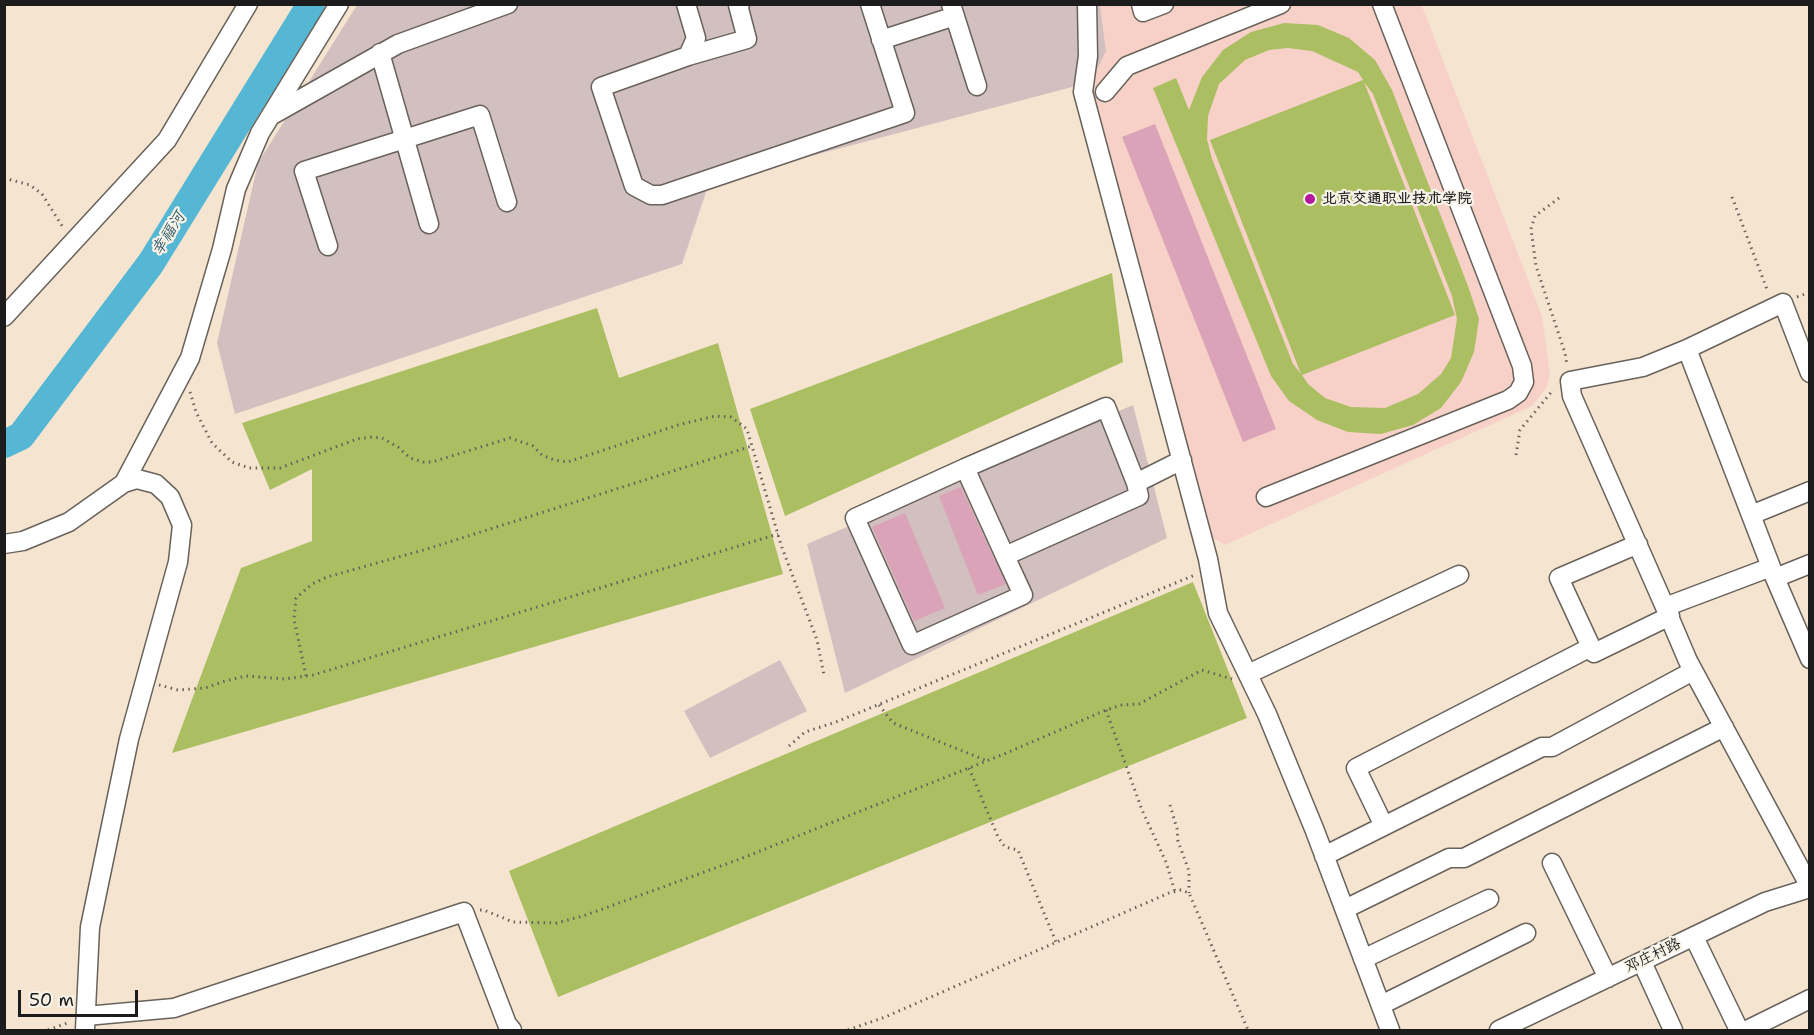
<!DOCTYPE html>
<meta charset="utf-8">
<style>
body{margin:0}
#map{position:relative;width:1814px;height:1035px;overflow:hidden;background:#f5e5d0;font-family:"Shantell Sans",sans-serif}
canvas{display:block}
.frame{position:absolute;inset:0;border:6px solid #1c1c1c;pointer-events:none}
.scale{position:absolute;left:18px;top:990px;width:120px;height:27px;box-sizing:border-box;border:3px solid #1c1c1c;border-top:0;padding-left:8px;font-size:18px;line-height:21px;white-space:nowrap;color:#1c1c1c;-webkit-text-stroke:4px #f7f3e8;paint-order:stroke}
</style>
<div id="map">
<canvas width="1814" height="1035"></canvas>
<div class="frame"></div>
<div class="scale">50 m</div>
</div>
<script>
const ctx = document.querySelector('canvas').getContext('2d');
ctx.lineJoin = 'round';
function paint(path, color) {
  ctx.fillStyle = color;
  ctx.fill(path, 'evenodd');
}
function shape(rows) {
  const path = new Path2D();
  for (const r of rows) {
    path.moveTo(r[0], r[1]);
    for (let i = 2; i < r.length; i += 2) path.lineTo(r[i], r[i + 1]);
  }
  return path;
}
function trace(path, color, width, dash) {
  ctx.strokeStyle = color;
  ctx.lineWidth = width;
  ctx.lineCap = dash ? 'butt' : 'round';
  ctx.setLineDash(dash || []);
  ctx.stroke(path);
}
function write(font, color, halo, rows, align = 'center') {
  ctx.font = font + ' "Shantell Sans","LXGW WenKai TC",sans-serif';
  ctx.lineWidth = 4.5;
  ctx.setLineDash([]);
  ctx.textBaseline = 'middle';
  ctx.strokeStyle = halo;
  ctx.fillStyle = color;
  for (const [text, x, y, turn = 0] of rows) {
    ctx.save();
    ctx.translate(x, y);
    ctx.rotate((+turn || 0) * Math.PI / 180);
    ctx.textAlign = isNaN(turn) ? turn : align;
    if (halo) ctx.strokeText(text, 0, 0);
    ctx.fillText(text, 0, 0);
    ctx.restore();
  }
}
paint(shape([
 [1100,5,1424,5,1422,6,1542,316,1550,374,1547,387,1532,406,1225,545,1213,538,1091,82,1106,51]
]), '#f7d1c7');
paint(shape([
 [357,5,1100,5,1106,51,1091,82,709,183,682,264,235,414,217,343,258,163],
 [1133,405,1167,538,845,693,807,544],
 [780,660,807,711,710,758,684,711]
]), '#d2bfc0');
paint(shape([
 [1284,23,1318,25,1349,38,1375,60,1392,90,1468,286,1479,319,1474,352,1461,382,1441,408,1413,425,1381,434,1348,432,1317,420,1289,401,1271,376,1153,88,1176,78,1189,110,1202,77,1223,50,1251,32],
 [1288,48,1312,51,1358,72,1363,80,1210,140,1301,374,1293,364,1212,159,1207,139,1208,116,1219,84,1245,60,1269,50],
 [1364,82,1373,94,1452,296,1457,319,1451,358,1441,374,1418,394,1385,408,1351,407,1325,398,1308,384,1302,375,1455,315],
 [1112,273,1123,362,785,516,750,409],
 [597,308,619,378,718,343,783,574,172,753,241,568,312,541,312,469,270,490,242,423],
 [1193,582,1247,718,558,997,509,871]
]), '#abbe62');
trace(shape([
 [4,444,21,436,151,263,311,4]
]), '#55b7d3', 28);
paint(shape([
 [1155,124,1276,429,1243,442,1122,137],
 [961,487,1006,584,978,595,939,496],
 [905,513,945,608,914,621,872,527]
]), '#dba3b7');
const minor = shape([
 [686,4,696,38,688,56,601,87,634,186,651,195,662,195,905,113,870,4],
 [951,4,977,86],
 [1087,4,1088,56,1083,92,1208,559,1218,613,1267,714,1315,831,1390,1030],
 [1141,4,1143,12,1164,4],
 [881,40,955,16],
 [380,53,429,224],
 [688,56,747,39,738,5,740,4],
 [1105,92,1127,66,1281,4],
 [274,114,398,44,508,4],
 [328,246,304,171,480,115,507,202],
 [4,317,167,140,248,4],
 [1687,349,1771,567],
 [965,468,855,518,912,645,1023,595,1005,556],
 [124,483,190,358,222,249,236,189,260,133,339,4],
 [1136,483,1106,407,965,468,1005,556,1139,496,1136,483,1182,460],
 [1266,497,1508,400,1518,393,1524,382,1522,366,1382,4],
 [1751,515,1810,491],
 [4,544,23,541,69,522,124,483,137,479,156,484,170,497,182,525,178,562,129,739,90,927,85,1030],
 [1810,564,1775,578,1771,567,1665,607,1688,661,1810,887],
 [1775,578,1810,659],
 [1665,607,1572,396,1570,381,1643,367,1687,349,1783,303,1810,373],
 [1591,647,1559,578,1638,544],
 [1248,674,1459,575],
 [1384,826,1356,768,1591,647,1594,653,1670,616],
 [1324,856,1542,747,1552,747,1693,671],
 [1552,863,1608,978],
 [1345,909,1449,858,1464,858,1724,727],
 [1694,937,1739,1030],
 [1363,959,1489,899],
 [1642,962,1673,1030],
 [1381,1005,1526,933],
 [86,1016,174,1008,464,912,507,1024,512,1030],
 [1499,1030,1765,902,1810,888],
 [1747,1030,1810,999]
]);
trace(minor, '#68625b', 21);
trace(shape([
 [4,178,30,185,42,194,64,229],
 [1732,197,1768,292],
 [1559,198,1535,216,1531,229,1536,266,1565,353,1567,365],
 [1797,297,1810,292],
 [190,392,196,412,212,443,232,462,249,468,280,468,357,439,372,437,382,438,398,447,410,458,423,462,432,462,510,438,533,446,542,455,554,460,568,462,678,425,715,416,731,417,747,429,781,545,817,640,824,675],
 [1516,455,1520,430,1553,390],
 [306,676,294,619,296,598,312,584,327,577,427,549,752,446],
 [159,685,178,690,205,688,225,681,246,676,285,679,313,675,778,534],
 [879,705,893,723,985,760],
 [1106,710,1142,810,1166,862,1175,892],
 [789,746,805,732,836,722,1195,575],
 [969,768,998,837,1005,847,1018,850,1056,942],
 [1170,805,1177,829,1178,841,1189,871,1189,893],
 [480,910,484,910,513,922,557,923,586,915,740,859,1004,754,1106,710,1122,705,1139,704,1202,670,1232,679],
 [48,1030,70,1022],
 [848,1030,885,1017,1169,893,1181,890,1189,893,1248,1030]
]), '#68625b', 3, [1.5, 4.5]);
trace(minor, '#fff', 18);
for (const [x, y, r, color] of [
 [1310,199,6,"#b5179e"]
]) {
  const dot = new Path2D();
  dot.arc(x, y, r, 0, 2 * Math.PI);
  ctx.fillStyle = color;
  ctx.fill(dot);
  trace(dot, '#f7f3e8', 2);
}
write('bold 15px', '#1c1c1c', '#f7f3e8', [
 ["北京交通职业技术学院",1322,199]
], 'left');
write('15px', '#1c1c1c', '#f7f3e8', [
 ["邓庄村路",1653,956,-26]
]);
write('italic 16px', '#335a65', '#f7f3e8', [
 ["幸福河",169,234,-58]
]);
</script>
